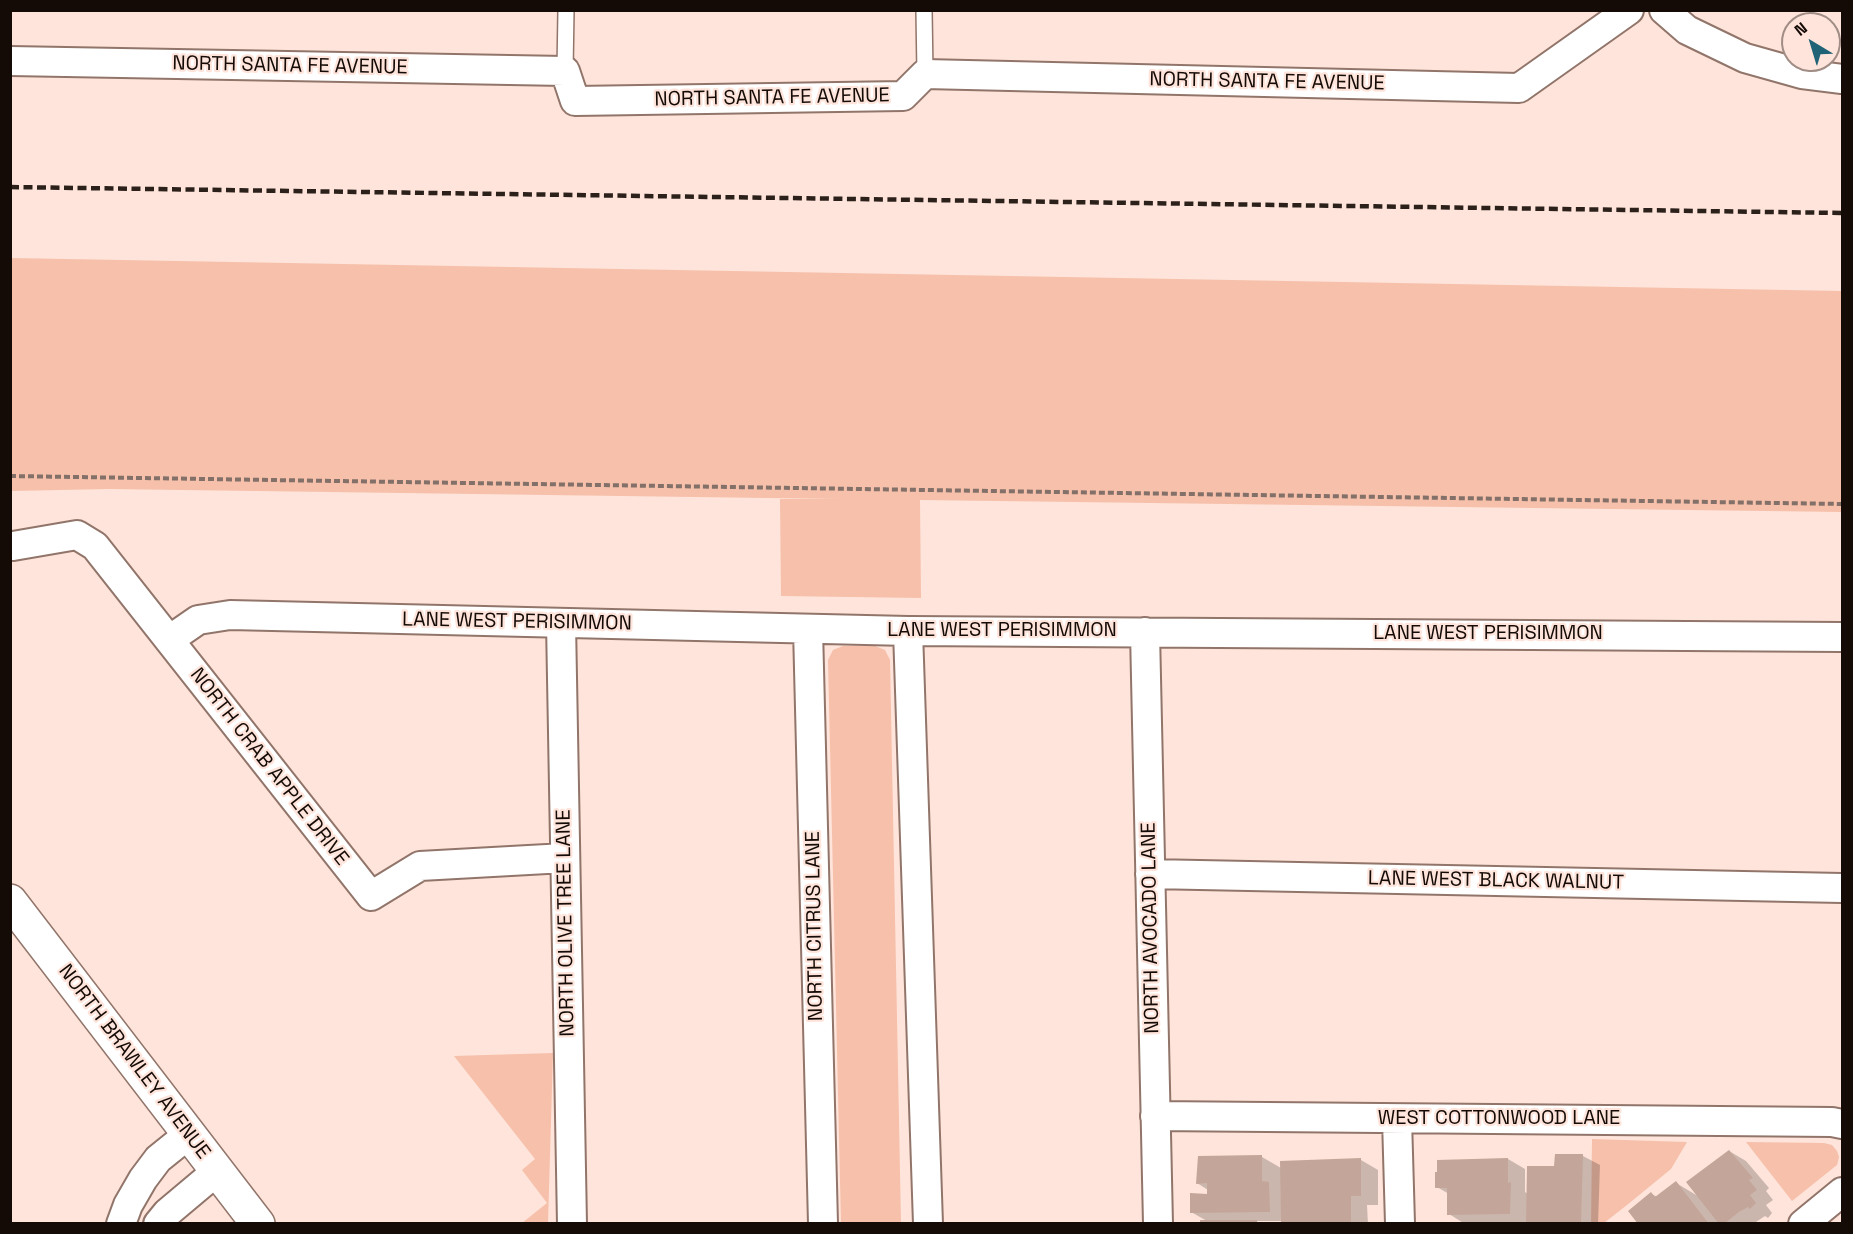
<!DOCTYPE html>
<style>
body{margin:0}
#map{position:relative;width:1853px;height:1234px;overflow:hidden;background:#fee4da;font-family:"Space Grotesk",sans-serif}
canvas{display:block}
.frame{position:absolute;inset:0;border:12px solid #140a06;pointer-events:none}
.north{position:absolute;left:1781px;top:12px;width:60px;height:60px;box-sizing:border-box;background:#fee4da;border:2px solid #a08d85;border-radius:50%;rotate:322deg;font-size:16px;font-weight:700;line-height:24px;text-align:center;color:#140a06}
.north::after{content:'';display:block;margin:auto;width:21px;height:27px;background:#216376;clip-path:polygon(50% 0,100% 100%,50% 72%,0 100%)}
</style>
<div id="map">
<canvas width="1853" height="1234"></canvas>
<div class="frame"></div>
<div class="north">N</div>
</div>
<script>
const ctx = document.querySelector('canvas').getContext('2d');
ctx.lineJoin = 'round';
function paint(path, color) {
  ctx.fillStyle = color;
  ctx.fill(path, 'evenodd');
}
function shape(rows) {
  const path = new Path2D();
  for (const r of rows) {
    path.moveTo(r[0], r[1]);
    for (let i = 2; i < r.length; i += 2) path.lineTo(r[i], r[i + 1]);
  }
  return path;
}
function trace(path, color, width, dash) {
  ctx.strokeStyle = color;
  ctx.lineWidth = width;
  ctx.lineCap = dash ? 'butt' : 'round';
  ctx.setLineDash(dash || []);
  ctx.stroke(path);
}
function write(font, color, halo, rows, align = 'center') {
  ctx.font = font + ' "Space Grotesk",sans-serif';
  ctx.lineWidth = 4.5;
  ctx.setLineDash([]);
  ctx.textBaseline = 'middle';
  ctx.strokeStyle = halo;
  ctx.fillStyle = color;
  for (const [text, x, y, turn = 0] of rows) {
    ctx.save();
    ctx.translate(x, y);
    ctx.rotate((+turn || 0) * Math.PI / 180);
    ctx.textAlign = isNaN(turn) ? turn : align;
    if (halo) ctx.strokeText(text, 0, 0);
    ctx.fillText(text, 0, 0);
    ctx.restore();
  }
}
paint(shape([
 [10,258,1842,291,1842,512,920,500,921,598,781,596,780,499,841,499,109,489,11,491],
 [843,646,875,646,885,650,890,660,901,1223,841,1223,828,660,833,650],
 [553,1053,548,1223,522,1223,547,1203,522,1170,535,1159,454,1056],
 [1592,1139,1687,1142,1671,1169,1627,1205,1604,1223,1591,1224],
 [1746,1142,1824,1143,1832,1145,1837,1151,1839,1157,1837,1165,1792,1201]
]), '#f6c0ab');
paint(shape([
 [1729,1151,1746,1161,1769,1188,1766,1191,1773,1200,1766,1205,1772,1213,1768,1218,1765,1216,1753,1224,1720,1224,1716,1222,1717,1224,1640,1224,1651,1194,1658,1197,1676,1183,1698,1196],
 [1583,1156,1600,1165,1598,1224,1465,1224,1449,1214,1449,1194,1437,1187,1508,1159,1525,1169,1525,1192,1528,1194,1556,1168],
 [1262,1157,1281,1168,1281,1163,1361,1160,1378,1170,1378,1205,1367,1205,1368,1224,1282,1224,1282,1221,1256,1221,1261,1224,1201,1224,1207,1221,1191,1212,1208,1195,1208,1190,1197,1183]
]), '#0003');
paint(shape([
 [1729,1150,1753,1178,1749,1180,1757,1190,1750,1195,1756,1203,1750,1209,1748,1207,1739,1212,1724,1224,1719,1224,1686,1182],
 [1555,1154,1583,1154,1581,1224,1526,1224,1527,1166,1554,1166],
 [1262,1155,1262,1181,1269,1182,1270,1212,1190,1213,1190,1193,1207,1194,1207,1183,1196,1184,1198,1156],
 [1361,1158,1361,1196,1351,1196,1351,1224,1281,1224,1280,1161],
 [1508,1158,1508,1183,1511,1182,1510,1214,1447,1215,1447,1188,1435,1188,1435,1172,1437,1172,1437,1160],
 [1676,1181,1709,1224,1638,1224,1628,1211,1651,1192,1655,1197],
 [1200,1220,1257,1220,1257,1224,1200,1224]
]), '#c3a599');
const service = shape([
 [924,10,925,74],
 [565,71,566,10]
]);
const minor = shape([
 [1664,10,1687,30,1745,58,1802,74,1842,79],
 [10,61,565,71,575,101,903,96,925,74,1519,88,1629,10],
 [13,546,77,535,95,546,371,896,420,866,565,858],
 [561,623,572,1224],
 [808,629,823,1224],
 [908,631,928,1224],
 [1145,632,1158,1224],
 [169,640,198,620,230,615,908,631,1842,637],
 [1150,874,1842,888],
 [1155,1116,1832,1122,1842,1124],
 [1397,1119,1400,1224],
 [121,1224,128,1205,143,1179,158,1159,189,1134],
 [158,1224,167,1213,217,1171],
 [1803,1224,1842,1192]
]);
const tertiary = shape([
 [10,901,258,1224]
]);
trace(service, '#91756a', 18);
trace(minor, '#91756a', 32);
trace(tertiary, '#91756a', 36);
trace(shape([
 [10,476,1842,504]
]), '#827069', 4, [6, 3]);
trace(service, '#fff', 15);
trace(minor, '#fff', 28);
trace(tertiary, '#fff', 33);
trace(shape([
 [10,187,1842,213]
]), '#2c201b', 4.5, [9, 4.5]);
write('20px', '#140a06', '#fee4da', [
 ["NORTH SANTA FE AVENUE",290,66,1],
 ["NORTH SANTA FE AVENUE",1267,82,1],
 ["NORTH SANTA FE AVENUE",772,98,-1],
 ["LANE WEST PERISIMMON",517,622,1],
 ["LANE WEST PERISIMMON",1002,631],
 ["LANE WEST PERISIMMON",1488,634],
 ["NORTH CRAB APPLE DRIVE",269,767,52],
 ["LANE WEST BLACK WALNUT",1496,881,1],
 ["NORTH OLIVE TREE LANE",566,923,-91],
 ["NORTH CITRUS LANE",815,926,-91],
 ["NORTH AVOCADO LANE",1151,928,-91],
 ["NORTH BRAWLEY AVENUE",134,1062,53],
 ["WEST COTTONWOOD LANE",1499,1119]
]);
</script>
